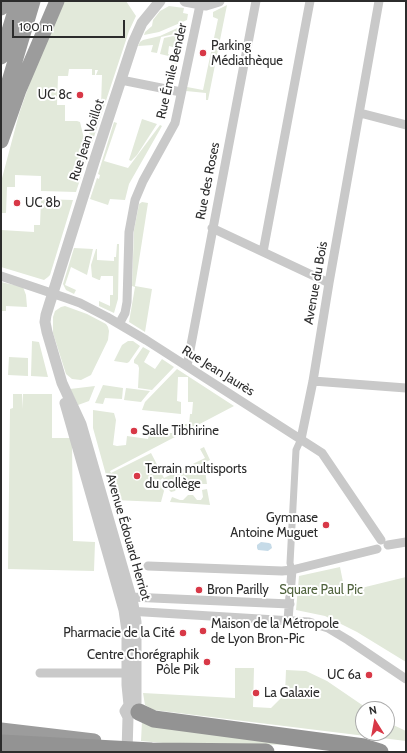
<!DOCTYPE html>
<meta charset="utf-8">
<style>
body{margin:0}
#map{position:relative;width:407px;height:753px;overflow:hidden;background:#fff;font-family:Cabin,sans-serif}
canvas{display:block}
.frame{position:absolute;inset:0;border:2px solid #2c2c2c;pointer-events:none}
.north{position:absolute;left:355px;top:701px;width:40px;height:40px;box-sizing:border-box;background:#fff;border:1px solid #ababab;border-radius:50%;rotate:349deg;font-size:11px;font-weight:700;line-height:16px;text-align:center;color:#2c2c2c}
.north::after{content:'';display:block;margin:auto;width:14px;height:18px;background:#d83847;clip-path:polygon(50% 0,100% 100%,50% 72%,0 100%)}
.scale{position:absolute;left:12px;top:20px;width:113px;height:18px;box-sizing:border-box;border:2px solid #2c2c2c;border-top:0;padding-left:5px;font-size:12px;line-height:14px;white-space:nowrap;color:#2c2c2c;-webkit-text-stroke:3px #fff;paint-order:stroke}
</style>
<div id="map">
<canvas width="407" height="753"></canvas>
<div class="frame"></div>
<div class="north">N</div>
<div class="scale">100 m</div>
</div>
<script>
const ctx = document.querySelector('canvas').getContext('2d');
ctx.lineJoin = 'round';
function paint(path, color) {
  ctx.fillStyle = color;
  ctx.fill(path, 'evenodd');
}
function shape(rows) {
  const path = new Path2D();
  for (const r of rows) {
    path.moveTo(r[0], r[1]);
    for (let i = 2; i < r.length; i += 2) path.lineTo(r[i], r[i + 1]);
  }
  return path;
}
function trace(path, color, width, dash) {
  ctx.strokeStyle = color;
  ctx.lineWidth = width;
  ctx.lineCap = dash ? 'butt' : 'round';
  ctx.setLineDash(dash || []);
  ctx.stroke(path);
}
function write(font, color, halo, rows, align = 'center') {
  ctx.font = font + ' Cabin,sans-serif';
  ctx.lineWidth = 4;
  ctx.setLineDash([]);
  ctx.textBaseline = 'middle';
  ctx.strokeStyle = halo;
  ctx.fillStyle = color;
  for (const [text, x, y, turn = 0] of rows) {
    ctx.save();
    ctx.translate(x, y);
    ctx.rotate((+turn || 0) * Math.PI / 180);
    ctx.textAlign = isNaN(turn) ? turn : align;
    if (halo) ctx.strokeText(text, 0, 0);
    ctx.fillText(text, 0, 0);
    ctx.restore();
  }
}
paint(shape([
 [61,1,126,1,136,16,129,31,92,143,87,125,88,123,95,117,95,109,97,106,101,106,102,75,96,75,98,70,95,70,95,75,92,75,92,69,69,69,68,76,58,76,57,105,65,105,65,121,77,121,80,122,88,155,76,192,41,191,41,176,15,175,15,187,7,187,6,213,1,213,1,182,19,114,35,68],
 [227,5,208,100,206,100,206,93,186,91,187,87,203,90,218,19,213,17,213,12],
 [169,6,184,8,183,13,188,14,187,20,159,32,144,35,145,32,152,26,153,20,160,11],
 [184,25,185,26,183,32,161,37,157,53,151,52,153,45,138,46,140,42,143,40,160,36],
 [183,34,180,49,169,46,168,54,179,56,173,82,168,81,173,57,160,54,164,38],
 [142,119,157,124,137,155,131,161,129,160],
 [114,122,117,123,104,161,128,168,160,125,162,126,129,184,125,200,110,199,108,205,90,199,97,178,99,179,100,175,98,174],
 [41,199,73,200,50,275,48,277,44,280,1,267,1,230,34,232,34,225,40,225],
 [142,202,148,203,135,286,152,289,145,332,129,322,135,287,132,286,134,230,139,204],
 [117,244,119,244,118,299,114,313,99,306,99,301,110,306,110,295,113,295,113,276,101,276,100,280,99,280,92,277,91,265,96,249,97,249,97,260,114,261,114,257,116,257],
 [74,248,93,249,87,275,71,267,65,285,76,290,74,294,66,290,63,284],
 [1,282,23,287,26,295,27,307,6,306,6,311,1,311],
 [65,306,87,314,106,324,108,327,109,331,108,340,91,375,81,380,72,379,66,374,53,333,53,317,55,311,61,307],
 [32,341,39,342,48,377,31,376],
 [128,341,133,341,140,346,129,362,127,363,114,361,122,345],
 [143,347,150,351,144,362,155,369,162,359,174,367,152,390,138,388,139,368,138,365,134,363,134,360],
 [9,357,28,358,28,376,8,375],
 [177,369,234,406,110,471,111,473,151,453,164,478,205,458,200,449,204,447,210,460,204,463,207,484,202,484,196,479,192,479,178,486,175,491,171,492,169,490,163,478,160,480,164,491,161,502,113,500,93,428,93,410,114,413,116,420,113,445,117,446,126,445,127,436,148,439,149,435,157,436,158,433,172,433,173,424,189,424,190,414,192,414,193,402,188,402,188,377,178,377,177,401,181,402,181,414,142,410,145,402],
 [103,385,123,388,122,399,105,398,103,404,95,403],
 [95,386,89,401,78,405,70,389],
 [126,388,150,391,141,402,124,400],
 [13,394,22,394,23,409,23,394,52,394,52,438,72,438,73,541,95,542,94,571,8,569,10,409,13,408],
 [207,489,210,505,170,502,172,497,180,500,183,500,188,495,193,495,197,500,201,500,203,497,202,490],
 [340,567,345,592,406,577,406,662,357,632,325,616,296,610,299,576],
 [235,668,254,668,253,707,271,708,285,694,286,670,306,671,327,681,368,709,363,709,363,733,387,733,387,722,406,731,406,741,154,710,145,705,143,693,235,698],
 [142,721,300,745,163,743,141,741]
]), '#e2e9da');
paint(shape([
 [261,542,269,543,271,544,272,548,268,551,258,550,257,548,257,545]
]), '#c6dbe8');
trace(shape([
 [292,570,290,563,296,450,301,439]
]), '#c9c9c9', 7);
trace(shape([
 [121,80,181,92],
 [360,113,406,125],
 [212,228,329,283],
 [263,252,310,1],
 [1,276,66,298,80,303,107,317,146,340,322,453,381,540],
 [119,324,125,313,127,302,129,232,135,200,143,181,175,123,200,5],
 [187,366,256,1],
 [313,381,406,388],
 [301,439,313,381,329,283,379,1],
 [388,545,406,542],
 [148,566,282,571,292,570,377,549],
 [130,597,290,604],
 [128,611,309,622,328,628,348,640,406,679],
 [288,620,292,570],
 [40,673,132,673]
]), '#c9c9c9', 9);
trace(shape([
 [185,1,206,5,219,1],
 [65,403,124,610,127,631,127,685,129,705],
 [136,705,136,622,133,604,81,424,62,383,47,332,45,322,46,315,94,162,133,43,142,23,160,1],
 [127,752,128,717,125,711,129,705]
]), '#c9c9c9', 11);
trace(shape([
 [1,8,3,1],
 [1,57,18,1],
 [1,108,33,1],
 [1,141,19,90,57,1],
 [1,730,94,741]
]), '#9c9c9c', 15);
trace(shape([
 [139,712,154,719,364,747,380,752],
 [1,743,152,751,266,752]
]), '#939393', 17);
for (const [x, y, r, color] of [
 [203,53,4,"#d83847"],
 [80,95,4,"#d83847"],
 [17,203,4,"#d83847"],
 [134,431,4,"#d83847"],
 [137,476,4,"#d83847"],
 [326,525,4,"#d83847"],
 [199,590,4,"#d83847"],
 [203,631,4,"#d83847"],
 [183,633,4,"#d83847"],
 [207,662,4,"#d83847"],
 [369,675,4,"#d83847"],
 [256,693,4,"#d83847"]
]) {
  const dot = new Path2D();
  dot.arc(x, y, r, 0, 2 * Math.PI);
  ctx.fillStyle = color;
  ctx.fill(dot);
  trace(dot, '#fff', 1.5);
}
write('13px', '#2c2c2c', '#fff', [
 ["Parking",211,46],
 ["Médiathèque",211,61],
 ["UC 8c",72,95,"right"],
 ["UC 8b",25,203],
 ["Salle Tibhirine",142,431],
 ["Terrain multisports",145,469],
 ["du collège",145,484],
 ["Gymnase",318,518,"right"],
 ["Antoine Muguet",318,533,"right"],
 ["Bron Parilly",207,590],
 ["Maison de la Métropole",211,624],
 ["de Lyon Bron-Pic",211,639],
 ["Pharmacie de la Cité",175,633,"right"],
 ["Centre Chorégraphik",199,655,"right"],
 ["Pôle Pik",199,670,"right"],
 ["UC 6a",361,675,"right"],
 ["La Galaxie",264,693]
], 'left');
write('13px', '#2c2c2c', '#fff', [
 ["Rue Émile Bender",172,71,-77],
 ["Rue Jean Voillot",87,140,-72],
 ["Rue des Roses",208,181,-79],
 ["Avenue du Bois",316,283,-80],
 ["Rue Jean Jaurès",218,371,32],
 ["Avenue Édouard Herriot",128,537,74]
]);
write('13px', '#50633d', '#fff', [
 ["Square Paul Pic",321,590]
]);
</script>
